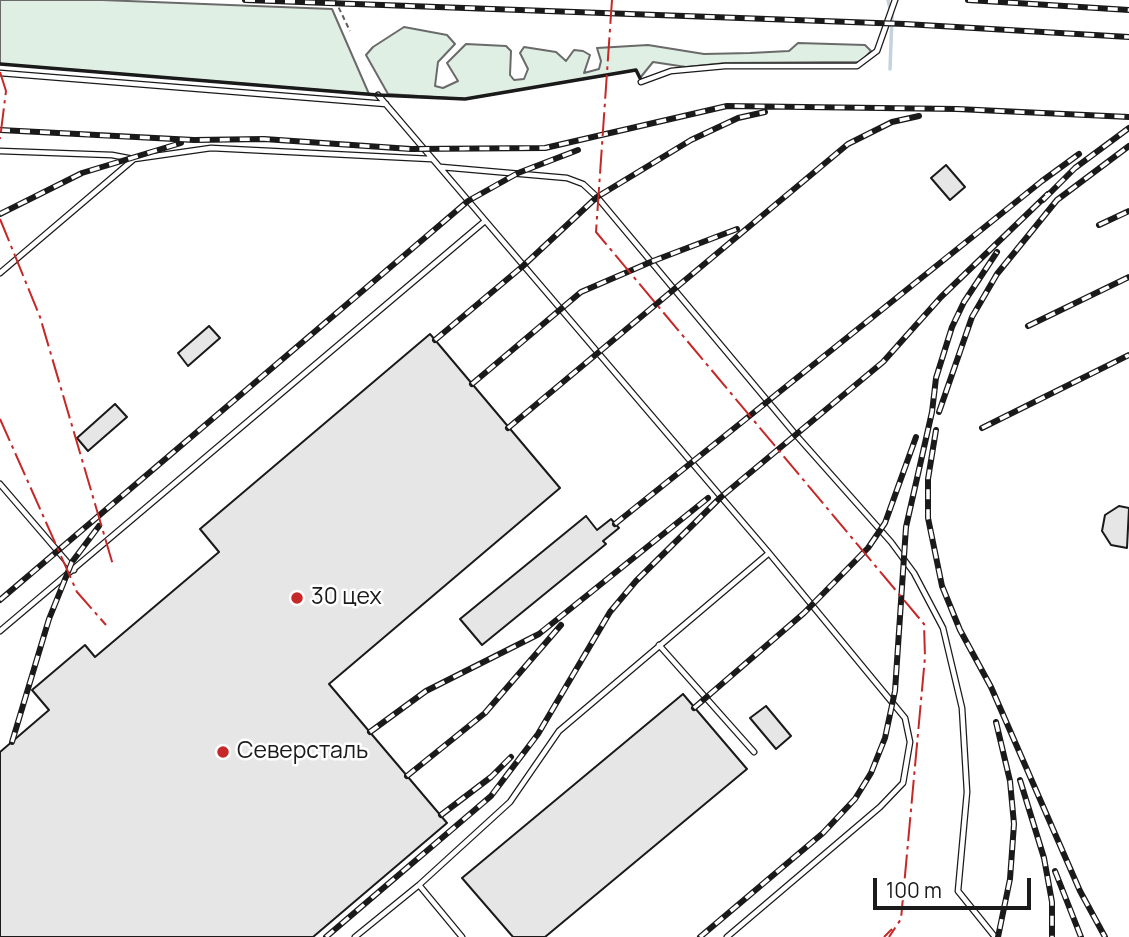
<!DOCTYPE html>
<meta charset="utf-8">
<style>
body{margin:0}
#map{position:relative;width:1129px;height:937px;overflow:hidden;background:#fff;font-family:Manrope,sans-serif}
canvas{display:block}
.scale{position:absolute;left:873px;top:878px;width:158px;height:32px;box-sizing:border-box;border:4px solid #1a1a1a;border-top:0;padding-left:9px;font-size:21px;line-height:24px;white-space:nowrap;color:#1a1a1a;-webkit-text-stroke:5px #fff;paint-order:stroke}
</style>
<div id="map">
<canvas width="1129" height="937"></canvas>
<div class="scale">100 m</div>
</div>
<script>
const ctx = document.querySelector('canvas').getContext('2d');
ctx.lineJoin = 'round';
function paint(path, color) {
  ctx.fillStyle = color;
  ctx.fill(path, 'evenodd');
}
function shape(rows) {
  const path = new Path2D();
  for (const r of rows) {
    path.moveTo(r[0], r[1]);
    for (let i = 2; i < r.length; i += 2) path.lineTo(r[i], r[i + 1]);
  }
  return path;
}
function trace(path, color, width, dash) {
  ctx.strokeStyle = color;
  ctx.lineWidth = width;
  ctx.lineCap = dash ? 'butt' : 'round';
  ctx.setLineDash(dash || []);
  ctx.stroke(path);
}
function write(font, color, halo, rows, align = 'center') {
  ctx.font = font + ' Manrope,sans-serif';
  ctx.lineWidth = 5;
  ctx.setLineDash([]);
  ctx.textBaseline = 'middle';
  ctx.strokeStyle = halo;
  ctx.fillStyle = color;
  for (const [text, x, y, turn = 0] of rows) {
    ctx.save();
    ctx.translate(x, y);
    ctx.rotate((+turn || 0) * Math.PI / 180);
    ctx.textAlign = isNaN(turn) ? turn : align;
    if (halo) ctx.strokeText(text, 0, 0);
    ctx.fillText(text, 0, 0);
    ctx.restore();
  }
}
const green = shape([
 [0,0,102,0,332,9,369,94,0,64,0,0],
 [404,27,447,35,455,44,438,62,435,86,443,88,458,81,447,63,466,44,506,46,511,51,510,75,514,80,524,79,528,69,520,53,524,47,556,52,566,61,574,50,583,51,590,55,584,73,599,69,601,61,597,48,648,45,704,54,750,53,789,51,798,43,865,45,871,51,861,62,726,63,686,67,653,62,640,78,636,70,465,99,388,94,366,55,373,47,404,27]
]);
paint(green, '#e0efe3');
trace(green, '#6a6a6a', 2);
trace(shape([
 [888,0,892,17,890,69]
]), '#c6d2dc', 3.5);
const building = shape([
 [946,165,965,187,950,200,931,178,946,165],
 [209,326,220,338,188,366,178,353,209,326],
 [430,334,560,488,329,684,447,823,313,937,0,937,0,752,49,710,32,690,85,645,95,657,219,552,200,529,430,334],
 [115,404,127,417,88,451,77,438,115,404],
 [1119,506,1129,508,1127,548,1111,545,1102,531,1105,515,1119,506],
 [586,516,597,530,611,519,619,528,603,541,606,544,482,645,460,619,586,516],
 [683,694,747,769,545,937,513,937,462,878,683,694],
 [766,706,791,736,776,749,750,718,766,706]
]);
paint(building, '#e6e6e6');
trace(building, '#1a1a1a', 2);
const service = shape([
 [0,73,386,104],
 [641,82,671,71,725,66,857,66,877,51,895,0],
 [378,95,769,553,905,718,910,742,903,783,880,807,727,937],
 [0,151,112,155,133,159],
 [441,167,567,178,583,184,597,197,796,435,891,542,914,573,943,628,962,708,967,792,958,891,995,937],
 [0,273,134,159,211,148,431,159],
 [0,484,74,570],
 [0,631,485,221],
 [659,645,754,752],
 [419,885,462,937],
 [355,937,419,885,510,802,559,731,769,553]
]);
trace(service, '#1a1a1a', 7);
trace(shape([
 [335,0,350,31]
]), '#5f5f5f', 2, [5, 3.5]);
trace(service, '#fff', 4.5);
const rail = shape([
 [245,0,905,24,1129,37],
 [968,0,1129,10],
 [0,130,194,140,264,139,411,149,545,148,727,106,957,109,1129,117],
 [1043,200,1075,168,1129,128],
 [0,214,82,173,181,143],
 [1099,225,1129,211],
 [1028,326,1129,277],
 [435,340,523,266,597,197,691,140,738,118,765,112],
 [472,384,581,292,653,261,737,229],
 [939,412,972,317,997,274,1057,200,1129,146],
 [508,428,848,144,892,122,919,116],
 [982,428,1129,355],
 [936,430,928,479,928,518,942,586,960,630,991,687,1080,891,1105,937],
 [615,524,1042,181,1079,154],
 [0,600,468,201,518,173,578,150],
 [694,708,804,613,868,548,885,523,916,437],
 [996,722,1010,781,1014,824,1010,879,998,937],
 [370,732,426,691,539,634,708,498],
 [12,742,49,619,72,562,99,526],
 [407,776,485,713,561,625],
 [1020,780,1044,858,1052,902,1052,937],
 [441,815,491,777,511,757],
 [1055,871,1081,937],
 [326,937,491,796,538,734,610,612,636,581,721,497,883,362,941,297,1048,194],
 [700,937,823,833,855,799,871,773,885,738,895,691,906,527,932,412,936,378,952,327,964,302,997,252]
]);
trace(rail, '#1a1a1a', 6);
trace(rail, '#fff', 3.5, [10]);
trace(shape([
 [0,64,378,95,465,99,636,70,640,78]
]), '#1a1a1a', 3.5);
trace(shape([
 [612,0,596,232,924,624,925,657,901,919,889,937],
 [0,72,6,91,0,139],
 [0,219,40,317,113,565],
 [0,419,77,592,106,625],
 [884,937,892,929]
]), '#c62828', 2, [24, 5, 3.5, 5]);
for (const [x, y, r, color] of [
 [297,598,7,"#c62828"],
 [223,752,7,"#c62828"]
]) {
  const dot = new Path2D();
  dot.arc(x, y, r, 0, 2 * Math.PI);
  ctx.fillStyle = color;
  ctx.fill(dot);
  trace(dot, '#fff', 2.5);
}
write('23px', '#1a1a1a', '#fff', [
 ["30 цех",311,598],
 ["Северсталь",237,752]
], 'left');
</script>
